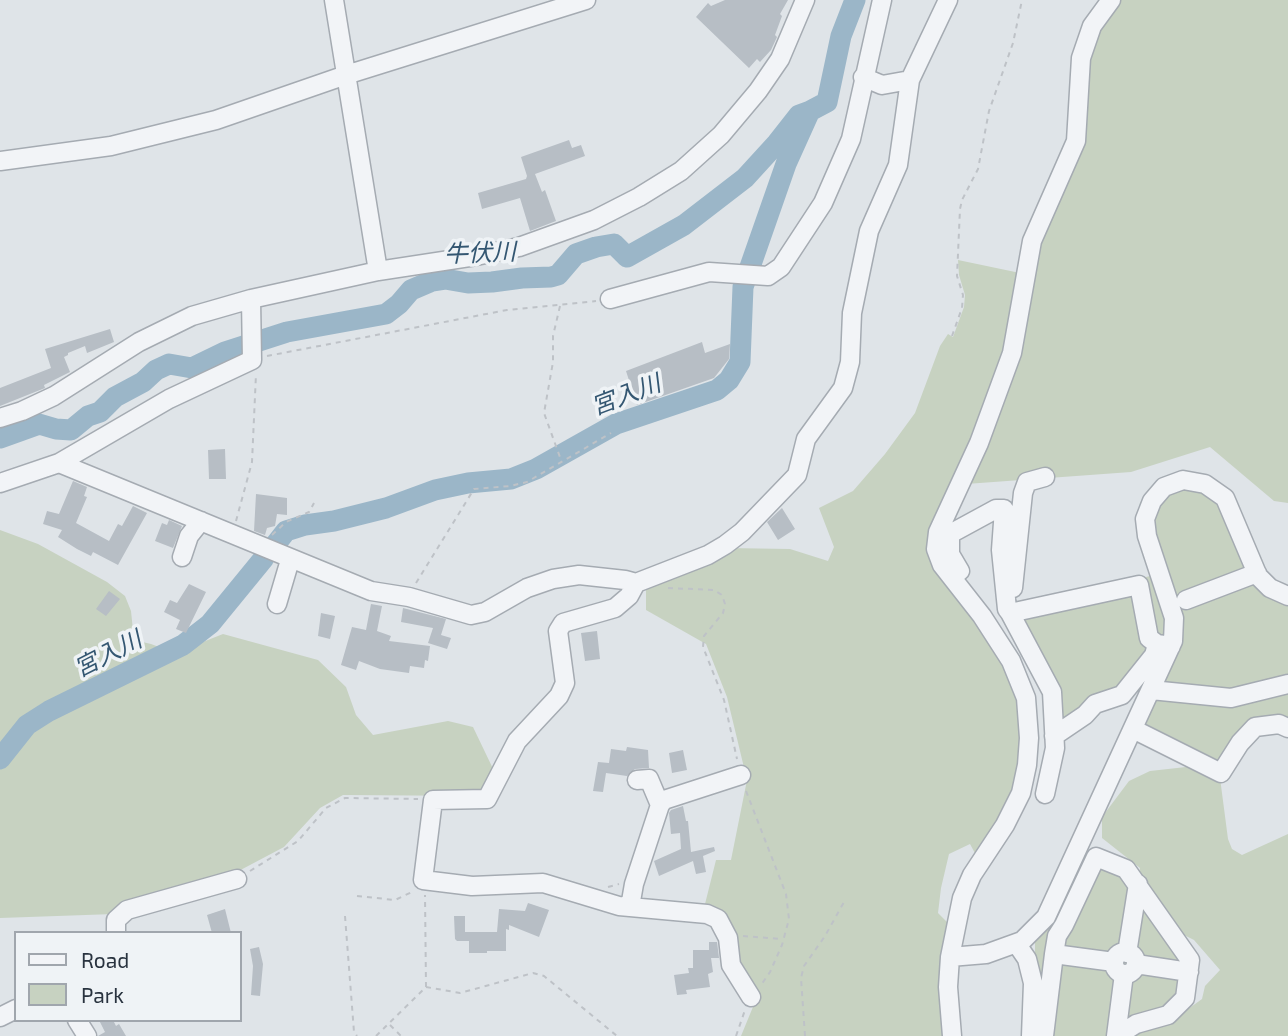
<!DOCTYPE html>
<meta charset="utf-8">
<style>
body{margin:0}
#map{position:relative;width:1288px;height:1036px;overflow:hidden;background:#dfe4e8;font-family:"Exo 2",sans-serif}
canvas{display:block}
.legend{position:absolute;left:14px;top:931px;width:228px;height:91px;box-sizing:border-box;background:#eff3f6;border:2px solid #a0a6ad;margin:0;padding:9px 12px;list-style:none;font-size:21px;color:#29333f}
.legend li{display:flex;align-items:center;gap:14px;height:35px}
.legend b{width:35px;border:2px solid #a0a6ad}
</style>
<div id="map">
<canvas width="1288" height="1036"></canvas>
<ul class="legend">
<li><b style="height:9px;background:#f2f4f7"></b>Road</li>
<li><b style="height:19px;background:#c7d2c1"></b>Park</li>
</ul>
</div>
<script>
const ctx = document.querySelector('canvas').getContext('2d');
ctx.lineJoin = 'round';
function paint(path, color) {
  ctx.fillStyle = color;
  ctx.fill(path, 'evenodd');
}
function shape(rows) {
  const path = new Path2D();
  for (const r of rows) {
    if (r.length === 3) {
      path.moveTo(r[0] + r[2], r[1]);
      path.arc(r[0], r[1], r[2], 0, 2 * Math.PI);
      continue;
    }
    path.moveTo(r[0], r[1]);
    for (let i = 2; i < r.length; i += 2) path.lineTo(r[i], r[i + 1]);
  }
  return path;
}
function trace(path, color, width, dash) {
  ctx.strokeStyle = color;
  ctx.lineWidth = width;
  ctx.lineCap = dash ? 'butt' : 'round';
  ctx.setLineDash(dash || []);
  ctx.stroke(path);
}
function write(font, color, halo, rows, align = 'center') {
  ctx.font = font + ' "Exo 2","Noto Sans JP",sans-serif';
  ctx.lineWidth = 7;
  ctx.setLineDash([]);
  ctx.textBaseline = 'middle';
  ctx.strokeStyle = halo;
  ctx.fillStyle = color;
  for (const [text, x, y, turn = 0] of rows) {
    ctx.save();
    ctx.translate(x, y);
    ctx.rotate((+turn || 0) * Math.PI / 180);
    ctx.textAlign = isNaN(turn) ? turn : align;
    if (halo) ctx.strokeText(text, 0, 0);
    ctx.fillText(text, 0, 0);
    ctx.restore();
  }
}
paint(shape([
 [1118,0,1288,0,1288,503,1274,501,1210,447,1131,472,966,484,1039,245,1098,29],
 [958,260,1020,273,1009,347,931,539,1001,657,1017,690,1022,724,1021,760,1014,791,1002,815,976,855,970,844,949,854,941,888,938,913,949,924,945,1036,741,1036,755,1002,704,908,716,860,731,860,747,780,727,697,706,644,646,610,646,582,727,548,790,549,828,561,834,547,819,508,853,491,885,454,915,413,940,346,948,334,953,337,964,307,965,295,959,275],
 [1180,473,1212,477,1226,487,1236,499,1264,570,1279,585,1288,588,1288,732,1255,730,1221,776,1124,730,1157,656,1050,743,1047,695,1002,620,1002,614,1150,576,1142,552,1136,522,1140,503,1150,488],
 [0,530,38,544,107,582,125,596,131,611,134,640,151,644,175,653,223,634,318,660,346,687,356,715,373,735,448,721,473,727,496,775,483,796,343,795,320,808,284,847,233,874,114,914,0,918],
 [1195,766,1220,778,1228,839,1232,849,1242,855,1288,834,1288,1036,1124,1036,1173,1020,1202,999,1205,986,1220,970,1194,940,1180,933,1139,879,1140,868,1102,838,1102,817,1129,781,1150,771],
 [1086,850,1127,866,1193,958,1186,1001,1121,1036,1035,1036,1035,939]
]), '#c7d2c1');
trace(shape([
 [0,438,39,424,56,429,71,430,88,416,100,412,115,397,143,382,156,370,169,364,192,368,225,352,287,332,386,314,399,304,411,290,432,281,445,279,468,283,492,282,522,278,551,277,558,275,576,254,596,247,614,244,627,257,684,225,745,178,777,143,799,115,810,111,827,102,841,36,855,0],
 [275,545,286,531,305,525,334,521,386,508,435,490,468,483,511,479,536,469,616,424,717,390,729,380,740,362,743,287,786,164,809,113],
 [0,759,27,725,49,711,183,645,210,624,264,558]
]), '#9bb6c8', 21);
paint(shape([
 [725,0,788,0,780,14,782,16,775,35,777,37,771,50,760,62,757,59,749,68,696,17,708,3,711,6],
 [569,140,572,148,581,145,585,156,535,174,542,192,545,190,556,221,530,231,520,198,482,209,478,193,526,179,527,176,521,157],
 [110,329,114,342,87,353,85,346,68,353,68,355,64,357,70,372,44,385,45,388,0,406,0,388,51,368,45,349],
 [702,342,705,353,730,344,729,359,714,378,637,405,626,371],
 [225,449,226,479,209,479,208,450],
 [73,481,87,487,84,496,87,497,76,523,109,541,118,524,122,526,133,506,147,513,118,565,93,552,91,556,77,549,58,537,62,530,43,524,47,511,59,514],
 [256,494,287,498,287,515,277,514,275,526,267,528,265,535,254,531],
 [782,508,795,529,778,540,767,522],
 [169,520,182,526,173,548,155,541,162,523,167,525],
 [189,584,206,592,186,633,176,629,180,620,164,612,170,600,177,603],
 [109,591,120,599,106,616,96,609],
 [371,604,382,606,377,631,391,636,389,641,430,646,428,661,425,660,424,668,410,666,409,673,380,669,359,661,356,670,341,665,352,627,366,630],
 [403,608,446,619,441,635,451,638,447,649,428,643,433,628,401,622],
 [321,613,335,616,330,639,318,636],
 [597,631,600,659,585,661,581,633],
 [627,747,648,750,649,768,635,769,627,776,606,773,603,792,593,791,598,762,609,763,611,749,626,751],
 [683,750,687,770,672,773,669,753],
 [683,806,686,821,688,821,691,852,714,847,715,851,703,856,706,872,696,874,693,861,659,876,654,861,681,849,680,833,671,834,669,813,671,810],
 [528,903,549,910,539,937,509,925,509,930,506,929,506,951,487,951,487,953,469,953,469,941,457,941,455,939,454,916,465,916,465,932,497,932,499,909,525,911],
 [225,909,231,933,212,933,207,915],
 [709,942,717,942,719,958,711,958,713,972,708,974,710,987,686,990,687,994,677,995,674,975,689,973,688,968,693,968,693,950,709,950],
 [259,947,263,964,260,996,251,995,253,966,250,949],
 [99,1020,113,1020,116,1026,119,1024,126,1036,98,1036,105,1032]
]), '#b7bec5');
const minor = shape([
 [334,0,378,271],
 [863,77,882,85,910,80],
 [0,161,111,146,216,120,346,75,586,0],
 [610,299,709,272,768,276,781,267,823,203,851,139,882,0],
 [0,418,22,411,54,396,139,342,192,316,251,299,378,271,476,256,519,247,594,220,639,197,681,171,721,135,758,91,780,59,805,0],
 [59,463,371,591,409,597,471,615,485,612,527,588,553,579,579,575,625,580,636,583],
 [0,483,59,463,169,399,252,360,251,299],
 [182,557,189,536,201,521],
 [960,571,950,554,950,534,996,509,1004,509,1001,550,1007,609,1010,613],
 [1013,588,1023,493,1027,482,1045,477],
 [1186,600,1257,573],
 [277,604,290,560],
 [1151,690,1231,698,1288,684],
 [1133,729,1221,773,1240,743,1255,727,1279,724,1288,728],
 [1054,736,1085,715,1095,704,1122,695,1154,655,1157,644],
 [637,780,649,779,660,805],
 [1045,794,1055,748,1052,692,1010,613,1139,585,1149,638,1157,644,1171,646],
 [630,907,634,884,660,805,664,800,741,775],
 [116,933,116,920,127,910,237,879],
 [1016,943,1027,959,1033,983,1031,1036],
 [1125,963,11],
 [1127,953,1138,884],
 [1054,954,1057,936,1064,925,1096,857,1126,869,1190,960,1185,998,1168,1015,1136,1024,1117,1036],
 [950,957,986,954,1022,941,1046,917,1173,641,1174,618,1147,536,1145,519,1152,501,1164,487,1183,480,1205,484,1225,498,1258,576,1270,588,1288,596],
 [1136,964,1189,972],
 [751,997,731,965,728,938,718,919,707,914,619,906,543,883,472,886,423,880,433,800,487,799,517,741,559,696,565,683,558,631,563,623,615,608,629,596,636,583,708,555,725,545,742,532,797,475,806,439,843,388,850,362,852,313,869,231,898,165,910,80,948,0],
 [0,1017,16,1009],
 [77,1020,87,1036],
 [952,1036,948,987,950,957,962,898,972,875,1005,825,1021,793,1027,765,1029,738,1026,698,1011,661,982,616,942,565,936,549,938,532,979,443,1012,353,1032,241,1076,141,1081,58,1092,26,1111,0],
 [1044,1036,1054,954,1114,962],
 [1116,1036,1124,974]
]);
trace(minor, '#a5abb2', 21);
trace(shape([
 [560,306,553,336,553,362,544,413,561,460],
 [952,336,962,308,963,295,957,276,960,209,962,200,978,169,989,111,1013,43,1022,0],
 [267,356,507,310,596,301],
 [236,521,252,462,256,374],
 [272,535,286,522,309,512,314,503],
 [416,583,474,489,510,486,527,482,611,433],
 [668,588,714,590,722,595,725,604,723,613,704,636,703,647,724,700,737,759],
 [746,791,786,894,789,919,782,945,770,972,761,985],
 [250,871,298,841,326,808,345,798,418,799],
 [608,887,619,884],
 [357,896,395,900,414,891],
 [345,916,354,1032,357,1036],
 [743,936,782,939],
 [426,987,460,993,533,973,544,976,617,1036],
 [390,1025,401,1036],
 [376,1036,426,987,425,895],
 [736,1036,745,1010],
 [805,1036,801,978,804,966,825,936,844,902]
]), '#bec2c7', 2, [5, 5]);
trace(minor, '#f2f4f7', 18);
write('italic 24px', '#345772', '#eff3f6', [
 ["牛伏川",480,253,-2],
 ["宮入川",626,395,-21],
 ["宮入川",108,654,-27]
]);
</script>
